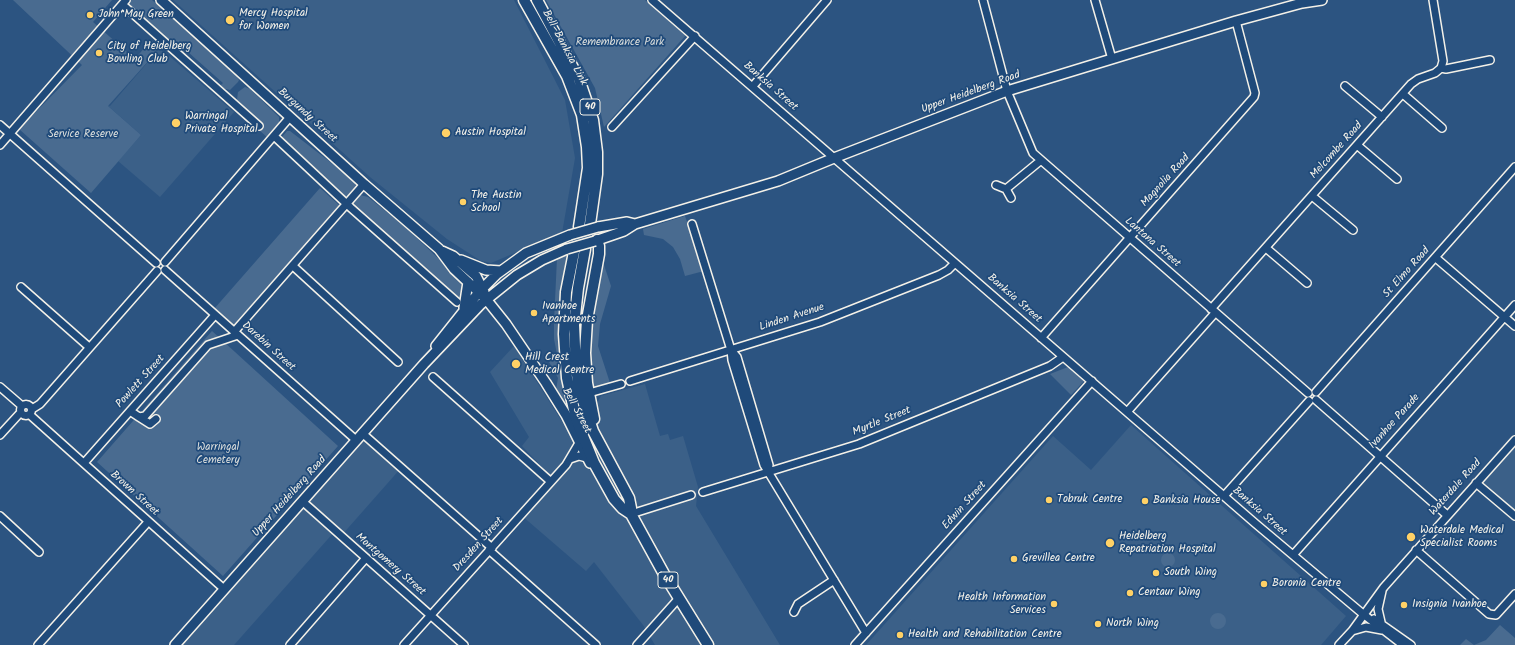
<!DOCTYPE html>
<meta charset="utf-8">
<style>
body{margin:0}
canvas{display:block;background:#2c5481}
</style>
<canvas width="1515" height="645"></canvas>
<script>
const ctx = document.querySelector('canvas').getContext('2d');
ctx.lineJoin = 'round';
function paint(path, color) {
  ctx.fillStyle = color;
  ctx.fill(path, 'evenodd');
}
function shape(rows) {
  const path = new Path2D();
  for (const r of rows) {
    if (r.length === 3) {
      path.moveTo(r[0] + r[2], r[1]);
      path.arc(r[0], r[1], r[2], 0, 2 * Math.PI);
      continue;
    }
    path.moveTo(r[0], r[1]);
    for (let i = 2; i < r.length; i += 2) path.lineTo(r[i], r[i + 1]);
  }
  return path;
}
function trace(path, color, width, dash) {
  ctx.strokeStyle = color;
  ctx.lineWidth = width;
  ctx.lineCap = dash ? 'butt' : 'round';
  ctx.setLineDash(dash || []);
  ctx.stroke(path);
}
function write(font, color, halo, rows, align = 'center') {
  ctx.font = font + ' Kalam,sans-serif';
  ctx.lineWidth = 3.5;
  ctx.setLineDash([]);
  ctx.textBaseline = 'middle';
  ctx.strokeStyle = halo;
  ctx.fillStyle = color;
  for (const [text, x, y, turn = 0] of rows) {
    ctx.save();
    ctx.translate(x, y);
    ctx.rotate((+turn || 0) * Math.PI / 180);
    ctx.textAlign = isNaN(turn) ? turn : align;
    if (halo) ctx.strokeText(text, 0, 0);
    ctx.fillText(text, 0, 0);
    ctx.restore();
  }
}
paint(shape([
 [173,0,514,0,565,100,575,158,562,233,491,263,481,261,447,239,370,177],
 [160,48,234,112,160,197,118,161,141,135,107,105,110,106],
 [514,346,575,442,601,396,645,384,660,436,668,434,670,440,683,436,698,487,696,506,780,645,655,645,643,625,594,562,586,571,521,515,550,481,547,472,522,446,529,437,490,372],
 [1131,425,1346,616,1321,645,866,645,1053,436,1091,470],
 [362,433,401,468,341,536,335,531,234,645,175,645],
 [1515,445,1515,512,1482,483]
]), '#3b6088');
paint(shape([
 [13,0,112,0,93,22,135,59,151,40,160,48,108,106,141,135,91,193,19,129,82,65],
 [131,0,152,0,236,76,239,80,238,82,230,90,222,88,220,86,223,83,188,52,185,55,133,10,130,4],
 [546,0,645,0,686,35,604,127,595,88],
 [245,87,250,89,279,117,279,124,268,138,259,130,263,125,237,100,238,92],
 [287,131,290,131,334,165,355,183,356,187,349,196,345,196,283,140,282,137],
 [320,188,340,206,233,327,214,309],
 [360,195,368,197,403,225,462,281,464,283,461,307,352,204],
 [685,216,704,271,685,276,680,259,673,247,663,239,644,235,643,229],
 [569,255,560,308,559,338,561,365,568,405,566,406,556,390,558,378,549,362,555,360,557,354,554,339,554,323,557,258],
 [602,259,611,286,600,324,598,346,610,383,594,388,592,387,587,347],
 [212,331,338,446,223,576,97,462],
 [1068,367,1084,381,1071,395,1050,374],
 [1168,560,7],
 [1218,621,8],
 [1500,625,1515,638,1515,645,1460,645,1466,639,1474,645,1486,640]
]), '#496b90');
const minor = shape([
 [652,0,1256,524,1363,614,1403,645],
 [983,0,1007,91,1033,153,1308,393],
 [1095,0,1112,59],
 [123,5,259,126],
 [1441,68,1446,69,1490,60],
 [753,86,827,0],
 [1345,86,1382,117],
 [1403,94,1442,128],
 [0,125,156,263],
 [612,127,695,36],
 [274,136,351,208,457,302],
 [0,145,126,0],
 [1357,145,1397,179],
 [996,185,1006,189,1040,161],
 [1006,189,1011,198],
 [1312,196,1353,230],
 [692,224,731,350,732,360,764,465,866,633],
 [1266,248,1307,283],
 [1436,258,1515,326],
 [165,262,290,117],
 [293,266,398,362],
 [165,270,356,440],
 [21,287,89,347],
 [1211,309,1411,84,1418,79,1435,73,1441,68,1443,61,1433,0],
 [234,332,364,184],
 [1041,338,1254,97,1255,93,1236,21],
 [731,350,737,357,769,465,768,471],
 [433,377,550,481],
 [630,381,820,322,939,275,948,270,955,263],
 [0,387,22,406],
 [1316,392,1515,167],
 [589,393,621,384],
 [1316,400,1447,515],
 [26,410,5.5],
 [32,409,40,404,157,271],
 [130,411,139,417,145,416,208,345,238,335],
 [1127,412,1215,313],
 [30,415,224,589],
 [139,417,150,424,156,419],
 [362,433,492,548],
 [0,435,21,412],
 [570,459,579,456,587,458],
 [84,463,215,315],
 [1476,483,1515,516],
 [703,492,859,444,1050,366,1063,357],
 [1224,496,1309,401],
 [302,501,464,645],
 [631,514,691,495],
 [0,516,39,552],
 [489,550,596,645],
 [1416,550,1489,614,1496,615,1515,594],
 [1293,555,1515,305],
 [794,612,798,604,834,580],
 [1374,619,1411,645],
 [1381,622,1378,609,1382,591],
 [1352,631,1366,627,1382,630],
 [38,645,148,522],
 [290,645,366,558],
 [404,645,566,465,579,443],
 [637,645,679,598],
 [855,645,1092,381],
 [1339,645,1352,631,1384,587,1515,440]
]);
const major = shape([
 [161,0,364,184,439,249,454,269,486,299,506,324,546,383,566,415,590,463],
 [598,227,627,222,635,224],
 [595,241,624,231,635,224,778,181,834,158,1007,91,1236,21,1302,3,1322,0],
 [442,251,453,256,476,276,484,292],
 [461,260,486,270,501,271],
 [464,308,468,282],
 [436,346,479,292,497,274,526,253,570,235],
 [175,645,424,364,481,304,517,275,542,260,567,249]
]);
const highway = shape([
 [524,0,567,76,582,115,587,147,588,168,579,227],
 [537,0,579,79,593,120,597,152,597,174,590,224],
 [585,249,578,288,574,325,576,368,579,389,593,431,629,498,631,508,631,514],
 [574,252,566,292,564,334,567,378,576,419,594,463,614,499,622,508,631,514,664,574,708,645],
 [594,419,587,383,585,353,587,320,599,254,599,246,597,240]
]);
trace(minor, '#f4f1e8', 10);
trace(major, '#f4f1e8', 12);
trace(highway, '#f4f1e8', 13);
trace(minor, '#1f4a7a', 7);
trace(major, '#1f4a7a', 9);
trace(highway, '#1f4a7a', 10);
const majorBridge = shape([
 [570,235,598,227],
 [567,249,595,241]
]);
trace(majorBridge, '#f4f1e8', 12, []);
trace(majorBridge, '#1f4a7a', 9);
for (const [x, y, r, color] of [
 [90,15,4,"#ffd166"],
 [230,20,5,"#ffd166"],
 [99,53,4,"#ffd166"],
 [176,123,5,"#ffd166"],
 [446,133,5,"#ffd166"],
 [463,202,4,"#ffd166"],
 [534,313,4,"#ffd166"],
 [516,364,5,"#ffd166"],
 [1049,500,4,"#ffd166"],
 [1145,501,4,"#ffd166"],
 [1411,537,5,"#ffd166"],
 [1110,543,5,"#ffd166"],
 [1014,559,4,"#ffd166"],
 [1156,573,4,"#ffd166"],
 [1264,584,4,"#ffd166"],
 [1130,593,4,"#ffd166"],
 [1054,604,4,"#ffd166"],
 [1404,605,4,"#ffd166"],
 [1098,624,4,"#ffd166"],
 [900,635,4,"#ffd166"]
]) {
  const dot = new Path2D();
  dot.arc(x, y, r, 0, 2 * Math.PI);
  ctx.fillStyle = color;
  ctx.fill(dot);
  trace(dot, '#1f4a7a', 1.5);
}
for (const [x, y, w] of [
 [590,107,20],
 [668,580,20]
]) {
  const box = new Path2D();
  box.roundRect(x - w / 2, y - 8, w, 16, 3);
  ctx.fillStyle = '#1f4a7a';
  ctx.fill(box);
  trace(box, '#f4f1e8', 1);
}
write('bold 10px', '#f4f1e8', null, [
 ["40",590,107],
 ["40",668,580]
]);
write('11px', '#f4f1e8', '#1f4a7a', [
 ["Mercy Hospital",239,14],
 ["for Women",239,27],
 ["John May Green",98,15],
 ["City of Heidelberg",107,47],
 ["Bowling Club",107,60],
 ["Warringal",185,117],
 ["Private Hospital",185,130],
 ["Austin Hospital",455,133],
 ["The Austin",471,196],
 ["School",471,209],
 ["Ivanhoe",542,307],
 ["Apartments",542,320],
 ["Hill Crest",525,358],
 ["Medical Centre",525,371],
 ["Tobruk Centre",1057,500],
 ["Banksia House",1153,501],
 ["Waterdale Medical",1420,531],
 ["Specialist Rooms",1420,544],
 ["Heidelberg",1119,537],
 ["Repatriation Hospital",1119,550],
 ["Grevillea Centre",1022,559],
 ["South Wing",1164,573],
 ["Boronia Centre",1272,584],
 ["Centaur Wing",1138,593],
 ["Health Information",1046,598,"right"],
 ["Services",1046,611,"right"],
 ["Insignia Ivanhoe",1412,605],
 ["North Wing",1106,624],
 ["Health and Rehabilitation Centre",908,635]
], 'left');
write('11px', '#dadddb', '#1f4a7a', [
 ["Remembrance Park",620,43],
 ["Service Reserve",83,135],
 ["Warringal",218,448],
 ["Cemetery",218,461]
]);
write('11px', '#f4f1e8', '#1f4a7a', [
 ["Bell–Banksia Link",564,48,62],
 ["Banksia Street",770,87,41],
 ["Upper Heidelberg Road",971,93,-20],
 ["Burgundy Street",307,116,42],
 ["Melcombe Road",1337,151,-48],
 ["Magnolia Road",1166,181,-48],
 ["Lantana Street",1152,243,41],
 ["St Elmo Road",1407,273,-48],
 ["Banksia Street",1014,299,41],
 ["Linden Avenue",792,318,-18],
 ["Darebin Street",268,347,42],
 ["Powlett Street",141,382,-48],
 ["Bell Street",576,411,62],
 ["Myrtle Street",882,422,-22],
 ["Ivanhoe Parade",1395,422,-48],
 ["Waterdale Road",1456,488,-48],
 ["Brown Street",134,494,42],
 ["Upper Heidelberg Road",290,497,-48],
 ["Edwin Street",965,506,-48],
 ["Banksia Street",1259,512,41],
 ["Dresden Street",479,545,-48],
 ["Montgomery Street",390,565,41]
]);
</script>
